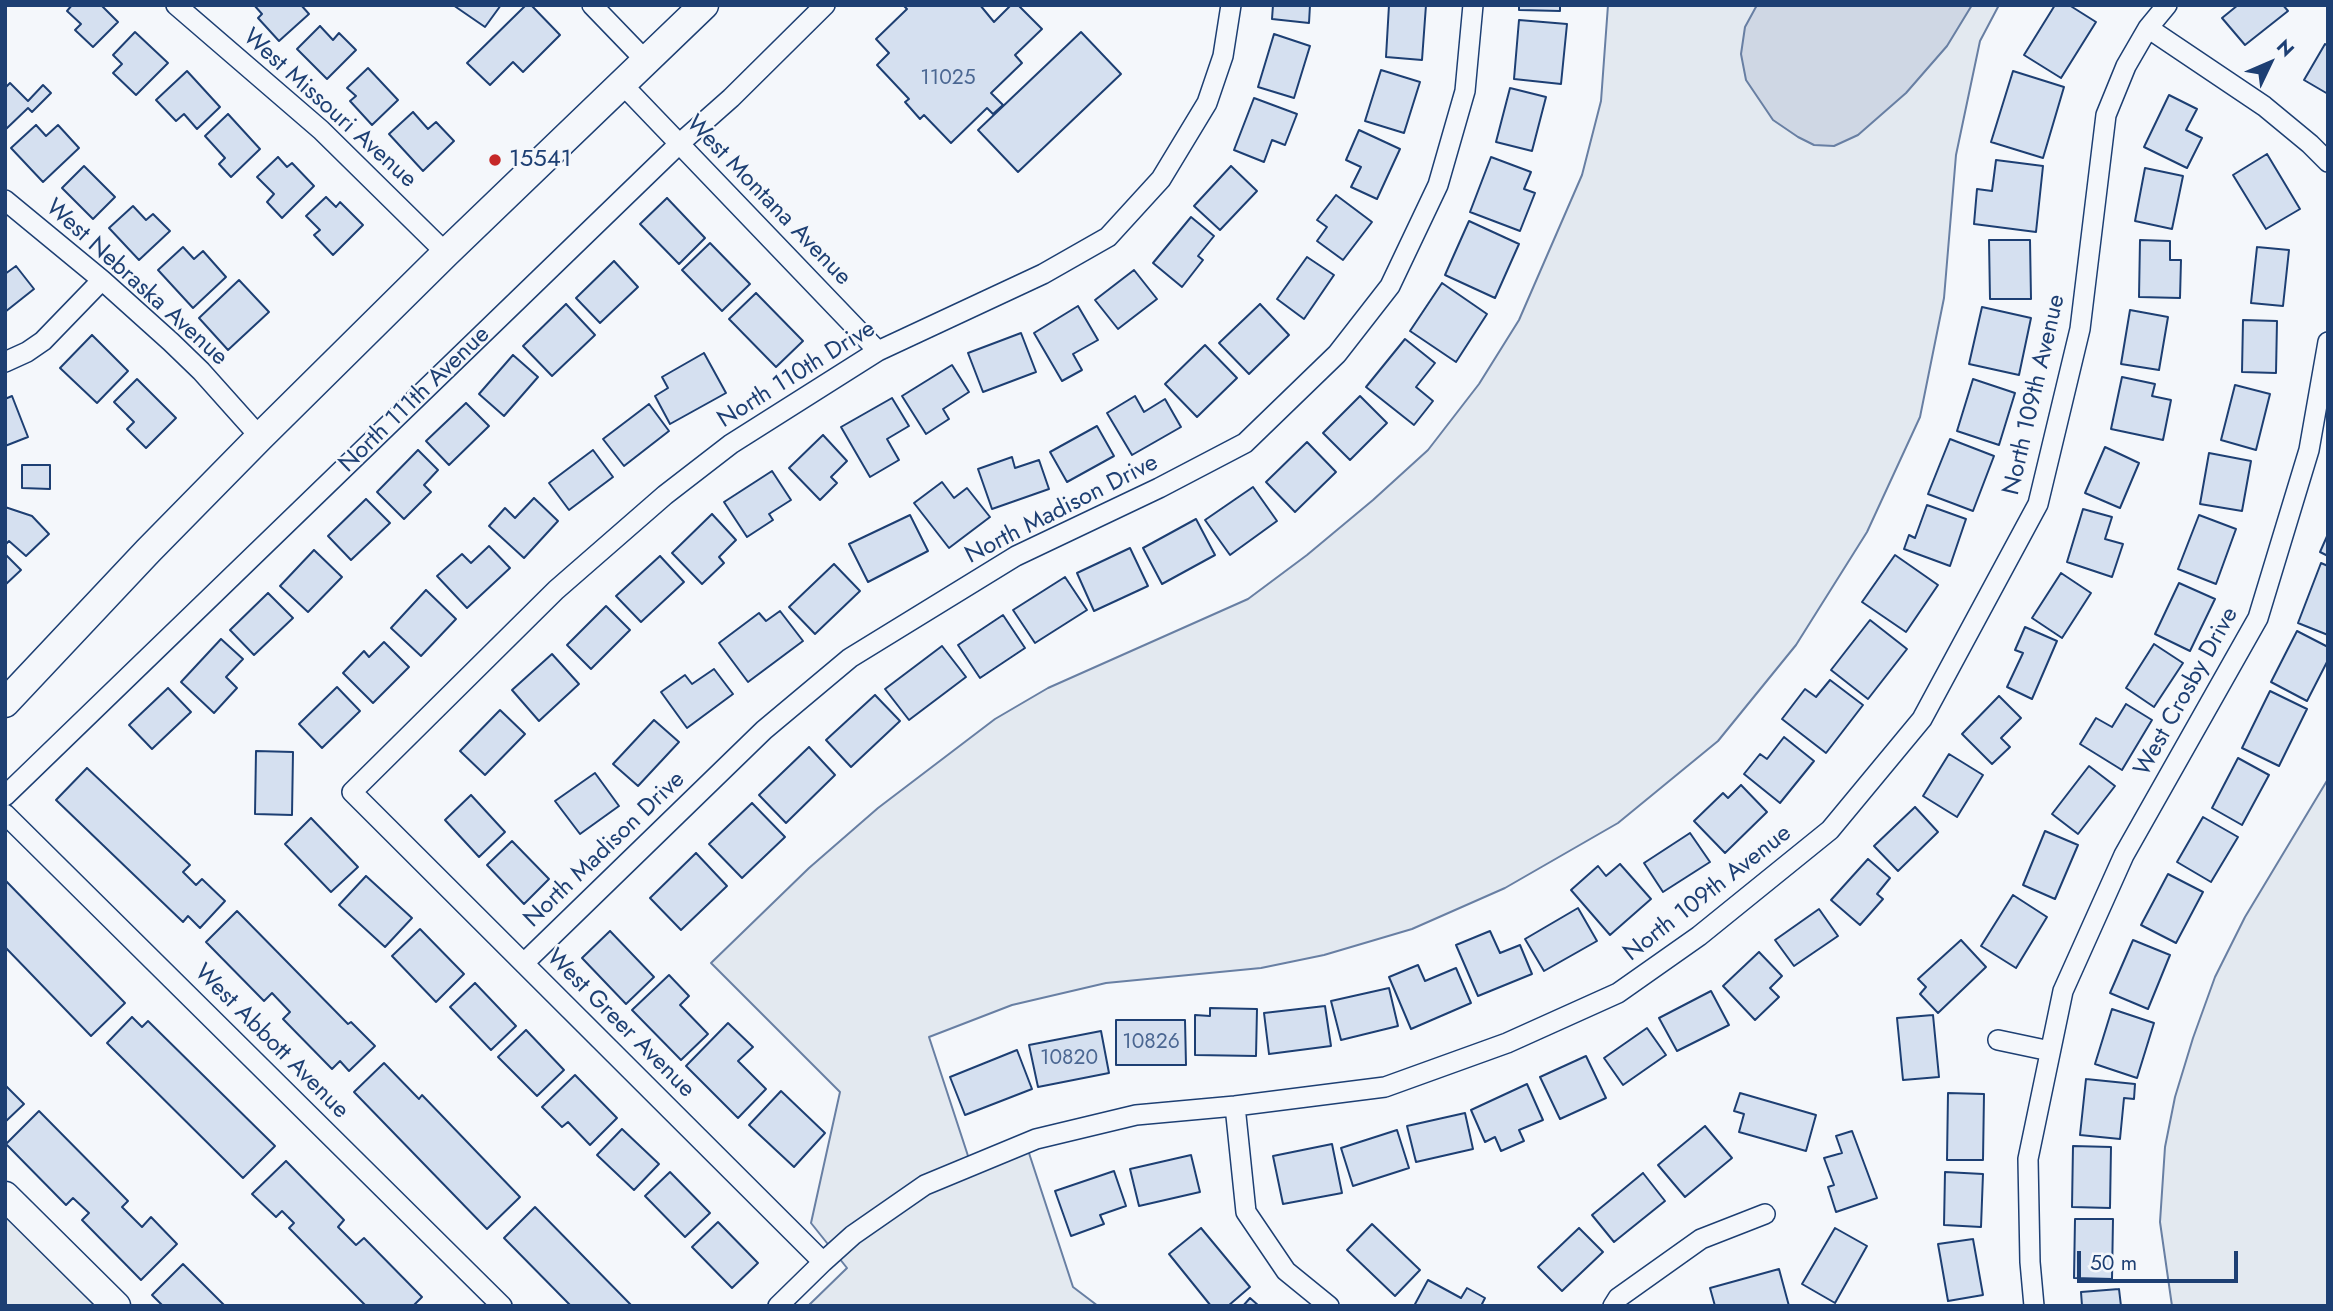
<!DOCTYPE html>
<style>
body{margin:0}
#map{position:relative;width:2333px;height:1311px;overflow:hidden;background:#f4f7fb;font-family:Jost,sans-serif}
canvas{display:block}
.frame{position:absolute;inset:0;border:7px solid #1d3f73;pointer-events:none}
.north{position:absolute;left:2235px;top:28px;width:70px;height:70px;-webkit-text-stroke:5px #f4f7fb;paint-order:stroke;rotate:46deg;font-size:19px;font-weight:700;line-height:28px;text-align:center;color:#1d3f73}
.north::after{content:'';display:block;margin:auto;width:24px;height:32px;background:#1d3f73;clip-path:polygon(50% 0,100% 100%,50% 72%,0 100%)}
.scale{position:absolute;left:2077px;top:1251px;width:161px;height:32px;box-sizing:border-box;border:4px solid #1d3f73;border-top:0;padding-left:9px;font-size:21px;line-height:24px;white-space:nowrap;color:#1d3f73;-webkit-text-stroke:5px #f4f7fb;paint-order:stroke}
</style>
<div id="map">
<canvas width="2333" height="1311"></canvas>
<div class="frame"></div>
<div class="north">N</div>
<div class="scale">50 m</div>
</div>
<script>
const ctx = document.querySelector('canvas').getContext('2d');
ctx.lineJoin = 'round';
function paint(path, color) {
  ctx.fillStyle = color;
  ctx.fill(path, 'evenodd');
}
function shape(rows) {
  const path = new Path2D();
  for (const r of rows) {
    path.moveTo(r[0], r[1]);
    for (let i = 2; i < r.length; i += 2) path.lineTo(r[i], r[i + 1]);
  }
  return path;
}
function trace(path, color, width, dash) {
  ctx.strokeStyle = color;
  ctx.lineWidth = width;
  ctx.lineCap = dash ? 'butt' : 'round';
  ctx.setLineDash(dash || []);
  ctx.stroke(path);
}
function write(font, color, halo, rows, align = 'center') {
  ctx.font = font + ' Jost,sans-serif';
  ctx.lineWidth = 5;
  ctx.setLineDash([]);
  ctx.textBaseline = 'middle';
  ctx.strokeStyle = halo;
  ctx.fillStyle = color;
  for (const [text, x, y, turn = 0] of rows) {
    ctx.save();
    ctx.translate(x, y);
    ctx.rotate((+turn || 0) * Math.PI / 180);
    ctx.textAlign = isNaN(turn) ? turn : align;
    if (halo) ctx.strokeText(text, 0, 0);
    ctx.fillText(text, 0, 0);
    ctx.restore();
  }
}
const green = shape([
 [1608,5,1999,5,1980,41,1956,155,1944,298,1920,417,1867,532,1796,645,1718,741,1618,823,1505,888,1412,929,1324,955,1261,968,1106,983,1012,1005,929,1037,971,1165,1026,1144,1073,1287,1098,1306,808,1306,847,1268,811,1223,840,1092,711,963,809,868,878,808,995,719,1048,688,1248,599,1307,555,1373,500,1428,450,1479,384,1519,320,1582,175,1601,101,1608,5],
 [2328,779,2328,1306,2172,1306,2160,1222,2165,1147,2175,1097,2193,1038,2215,977,2245,917,2328,779],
 [5,1213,99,1306,5,1306,5,1213]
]);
paint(green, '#e3e9f0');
trace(green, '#687fa3', 2);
const water = shape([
 [1757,5,1972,5,1947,46,1906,93,1858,135,1834,146,1814,145,1798,137,1773,120,1746,80,1741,54,1745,27,1757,5]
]);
paint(water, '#cfd7e4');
trace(water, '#687fa3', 2);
const building = shape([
 [72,5,101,5,118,22,93,47,75,30,81,24,67,11,72,5],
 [254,5,301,5,309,14,279,41,258,18,262,14,254,5],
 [453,5,501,5,485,27,453,5],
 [526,5,531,5,560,35,523,72,513,62,490,85,467,63,526,5],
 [903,5,980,5,994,22,1011,5,1018,5,1042,29,1015,55,1022,63,991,93,1003,105,993,114,987,108,951,143,924,115,920,119,905,102,909,99,877,65,889,53,876,39,907,9,903,5],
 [1273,5,1310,5,1309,23,1272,19,1273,5],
 [1389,5,1426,5,1422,60,1386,57,1389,5],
 [1519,5,1560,5,1560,11,1519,10,1519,5],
 [2055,5,2069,5,2096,22,2061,78,2024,55,2055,5],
 [2238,5,2283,5,2288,11,2245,45,2222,18,2238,5],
 [1519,20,1567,24,1561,84,1514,79,1519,20],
 [320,26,333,40,339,33,356,50,327,79,297,49,320,26],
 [135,32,168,63,136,95,113,73,122,64,113,55,135,32],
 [1081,32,1121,74,1018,172,978,130,1081,32],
 [1274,34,1310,46,1294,98,1258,87,1274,34],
 [2325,44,2328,46,2328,94,2304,80,2325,44],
 [368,68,398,100,372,125,350,101,356,96,347,88,368,68],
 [1381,70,1420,82,1404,133,1365,121,1381,70],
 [187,71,220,107,197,129,184,114,176,121,156,100,187,71],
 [2013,71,2064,87,2043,158,1991,142,2013,71],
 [10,83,28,101,43,85,51,93,32,112,28,108,5,130,5,88,10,83],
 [1510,88,1546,97,1532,151,1496,142,1510,88],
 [2169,95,2197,109,2186,130,2202,138,2187,168,2144,147,2169,95],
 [1254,98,1297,114,1285,145,1272,140,1264,162,1234,150,1254,98],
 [413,112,428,129,436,122,454,141,423,171,389,134,413,112],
 [228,114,260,149,231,177,219,164,225,158,205,136,228,114],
 [36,125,46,136,58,125,79,148,43,182,11,148,36,125],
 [1359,130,1400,149,1377,199,1351,187,1361,167,1346,160,1359,130],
 [2267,154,2300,209,2266,229,2233,175,2267,154],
 [278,157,287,167,292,163,314,186,282,218,267,202,274,194,257,177,278,157],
 [1491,157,1531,172,1524,189,1535,193,1520,231,1470,212,1491,157],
 [1996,160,2043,166,2036,232,1974,224,1977,189,1992,191,1996,160],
 [84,166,115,197,93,219,62,188,84,166],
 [1231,166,1257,191,1220,230,1194,206,1231,166],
 [2145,168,2183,176,2172,229,2135,221,2145,168],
 [1336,195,1372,222,1343,260,1317,241,1327,227,1317,220,1336,195],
 [326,197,336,207,340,202,363,225,333,255,314,235,320,230,306,216,326,197],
 [667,198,705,238,679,264,640,224,667,198],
 [133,206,146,220,153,214,170,231,139,260,109,228,133,206],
 [1191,217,1214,236,1198,256,1203,260,1182,287,1153,263,1191,217],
 [1469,221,1519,244,1495,298,1445,275,1469,221],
 [1989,240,2030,240,2031,299,1990,299,1989,240],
 [2140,240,2170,241,2170,260,2181,260,2180,298,2139,297,2140,240],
 [710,243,750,284,722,311,682,270,710,243],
 [183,247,194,259,203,251,226,277,193,308,158,270,183,247],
 [2257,247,2289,250,2283,306,2251,303,2257,247],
 [1307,257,1334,275,1304,319,1277,299,1307,257],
 [614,261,638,287,600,323,576,298,614,261],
 [16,266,34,289,5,312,5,274,16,266],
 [1134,270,1157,299,1118,329,1095,300,1134,270],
 [239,280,269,312,228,350,199,318,239,280],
 [1442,283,1487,314,1456,362,1410,331,1442,283],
 [756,293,803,341,776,367,729,319,756,293],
 [566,304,595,335,552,376,523,346,566,304],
 [1260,304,1289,335,1249,374,1219,343,1260,304],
 [1078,306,1098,340,1073,354,1082,370,1062,381,1034,333,1078,306],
 [1982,307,2031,318,2019,375,1969,364,1982,307],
 [2130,310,2168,317,2159,370,2121,364,2130,310],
 [2243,320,2277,321,2276,373,2242,372,2243,320],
 [1021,333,1036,372,983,392,968,353,1021,333],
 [92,335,128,371,97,403,60,368,92,335],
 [1405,339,1435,363,1416,387,1433,401,1414,425,1366,387,1405,339],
 [1205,345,1237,378,1197,417,1165,384,1205,345],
 [704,353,726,393,670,424,655,396,668,388,662,377,704,353],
 [513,355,538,377,504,416,479,394,513,355],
 [952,365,969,392,943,409,949,419,926,434,902,396,952,365],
 [2122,377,2155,384,2152,396,2171,400,2163,440,2111,429,2122,377],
 [137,379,176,418,146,448,127,429,134,422,114,402,137,379],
 [1973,379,2015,393,1999,445,1957,431,1973,379],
 [2235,385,2270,394,2256,450,2221,440,2235,385],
 [12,396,28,437,5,446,5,399,12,396],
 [1135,396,1144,412,1165,399,1181,427,1132,455,1107,413,1135,396],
 [1360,396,1387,423,1350,460,1323,433,1360,396],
 [892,398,909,426,887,439,899,460,870,477,841,427,892,398],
 [466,403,489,426,449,465,426,441,466,403],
 [649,404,669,431,624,466,603,439,649,404],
 [1097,426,1114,456,1067,482,1050,452,1097,426],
 [823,435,847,461,831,477,837,483,820,500,789,468,823,435],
 [1950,439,1994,456,1973,511,1928,494,1950,439],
 [1307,442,1336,472,1295,512,1266,482,1307,442],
 [2105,447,2139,463,2120,508,2085,493,2105,447],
 [418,450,438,470,424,485,431,492,404,519,377,492,418,450],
 [593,450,613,477,569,510,549,483,593,450],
 [2209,453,2251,461,2242,511,2200,504,2209,453],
 [1012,457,1015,468,1039,460,1049,489,992,509,978,469,1012,457],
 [22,465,50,465,50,489,22,488,22,465],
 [772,471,791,500,769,514,773,520,747,537,724,502,772,471],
 [942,482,954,498,967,488,990,517,949,548,914,503,942,482],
 [1253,487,1277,521,1230,555,1205,520,1253,487],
 [534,498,558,521,524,558,489,526,505,508,515,518,534,498],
 [366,499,390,523,351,560,328,536,366,499],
 [1927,505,1966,519,1950,566,1904,549,1909,535,1915,538,1927,505],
 [5,507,32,516,49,534,26,556,9,541,5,545,5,507],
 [2083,509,2112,517,2105,539,2123,544,2112,577,2067,562,2083,509],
 [712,514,736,540,719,557,724,563,702,584,672,553,712,514],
 [910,515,928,551,868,582,849,544,910,515],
 [2199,515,2236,529,2216,584,2178,569,2199,515],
 [1196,519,1215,555,1162,584,1143,548,1196,519],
 [2328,534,2328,556,2320,552,2328,534],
 [489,546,510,568,467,608,437,576,462,554,471,563,489,546],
 [1130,548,1148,586,1094,611,1077,573,1130,548],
 [314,550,342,577,308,612,280,586,314,550],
 [5,554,21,570,5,585,5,554],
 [1895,555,1938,585,1906,632,1862,602,1895,555],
 [660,556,684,582,641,622,616,596,660,556],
 [2321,563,2328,566,2328,635,2298,623,2321,563],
 [834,564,860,591,815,634,789,607,834,564],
 [2061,573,2091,593,2062,638,2032,618,2061,573],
 [1065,577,1087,610,1035,643,1013,610,1065,577],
 [2179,583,2215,599,2190,651,2155,634,2179,583],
 [426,590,456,619,421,656,391,628,426,590],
 [268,593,293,618,254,655,230,630,268,593],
 [606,606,630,630,591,669,567,645,606,606],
 [780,611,803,641,748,682,719,643,759,613,766,621,780,611],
 [1003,615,1025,648,980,678,958,645,1003,615],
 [1870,620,1907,649,1868,699,1831,670,1870,620],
 [2025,627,2057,641,2032,699,2007,687,2023,653,2015,650,2025,627],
 [2297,631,2328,647,2328,660,2307,701,2271,682,2297,631],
 [221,639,243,659,226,677,237,688,214,713,181,682,221,639],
 [384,642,409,667,373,703,343,673,364,651,369,657,384,642],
 [2154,644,2183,663,2154,707,2126,688,2154,644],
 [942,646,966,677,909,720,885,689,942,646],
 [552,654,579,684,539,721,512,690,552,654],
 [714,669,733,694,687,728,661,692,685,675,692,684,714,669],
 [1830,680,1863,705,1826,753,1782,719,1805,689,1816,697,1830,680],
 [337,687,360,711,322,748,299,724,337,687],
 [168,688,191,712,152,749,129,725,168,688],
 [2270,691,2307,709,2279,766,2242,748,2270,691],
 [875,695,900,721,851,767,826,740,875,695],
 [1999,696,2021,718,2001,738,2010,747,1992,764,1962,734,1999,696],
 [2126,704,2152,720,2122,770,2080,744,2096,718,2112,727,2126,704],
 [500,710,525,734,485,775,460,751,500,710],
 [654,720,679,742,638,786,613,764,654,720],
 [1784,737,1814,761,1780,803,1744,774,1760,754,1767,759,1784,737],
 [809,747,835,775,786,823,759,795,809,747],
 [256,751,293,752,292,815,255,814,256,751],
 [1949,754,1983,775,1957,817,1923,796,1949,754],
 [2238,758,2269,775,2242,825,2212,808,2238,758],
 [2089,766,2115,786,2078,834,2052,814,2089,766],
 [87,768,190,865,183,872,196,885,202,879,225,901,200,928,188,916,183,922,56,800,87,768],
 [595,773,619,806,580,834,555,801,595,773],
 [1741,785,1767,812,1725,853,1694,821,1723,793,1728,798,1741,785],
 [471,795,505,832,479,857,445,820,471,795],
 [752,803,785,837,742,878,709,844,752,803],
 [1915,807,1938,832,1898,871,1874,846,1915,807],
 [2203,817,2238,837,2211,882,2177,862,2203,817],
 [311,818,358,867,331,892,285,844,311,818],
 [2045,831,2078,845,2055,899,2023,885,2045,831],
 [1690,833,1710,862,1663,892,1644,863,1690,833],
 [512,841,549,879,524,904,487,865,512,841],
 [696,853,727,886,681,930,650,898,696,853],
 [1868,859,1890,878,1877,894,1883,899,1860,925,1831,900,1868,859],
 [1620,864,1651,899,1610,935,1571,890,1598,866,1606,876,1620,864],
 [2168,874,2203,892,2176,943,2141,925,2168,874],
 [366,876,412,918,385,947,339,905,366,876],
 [5,880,125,1003,91,1036,5,947,5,880],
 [2013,895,2047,917,2016,968,1981,946,2013,895],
 [1578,908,1597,941,1544,971,1525,939,1578,908],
 [1819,909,1838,936,1794,966,1775,940,1819,909],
 [237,911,348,1024,351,1022,375,1046,349,1071,340,1061,332,1069,283,1019,290,1012,272,993,264,1001,206,942,237,911],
 [420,929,464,974,436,1002,392,956,420,929],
 [610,931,654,977,626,1004,582,958,610,931],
 [1490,931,1500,953,1520,945,1532,974,1478,996,1456,945,1490,931],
 [1961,940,1986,967,1938,1013,1920,994,1926,987,1918,979,1961,940],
 [2133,940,2170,955,2148,1009,2110,993,2133,940],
 [1759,952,1782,976,1770,988,1779,997,1755,1020,1723,986,1759,952],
 [1418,965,1425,981,1456,968,1471,1003,1411,1029,1389,977,1418,965],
 [669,975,689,996,680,1005,708,1034,681,1060,632,1010,669,975],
 [475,983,516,1026,491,1050,450,1007,475,983],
 [1389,988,1398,1026,1341,1040,1331,1001,1389,988],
 [1711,991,1729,1025,1677,1051,1659,1018,1711,991],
 [1325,1006,1331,1046,1269,1054,1264,1013,1325,1006],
 [1210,1008,1257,1009,1256,1056,1195,1055,1195,1015,1210,1016,1210,1008],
 [2112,1009,2154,1023,2137,1078,2095,1064,2112,1009],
 [1933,1015,1939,1077,1903,1080,1897,1018,1933,1015],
 [132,1017,142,1027,148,1021,275,1146,243,1178,107,1043,132,1017],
 [1116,1020,1185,1020,1186,1065,1116,1065,1116,1020],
 [728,1023,753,1047,738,1061,766,1089,738,1118,686,1066,728,1023],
 [1647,1028,1666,1055,1623,1085,1604,1058,1647,1028],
 [526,1030,564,1070,537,1096,498,1057,526,1030],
 [1101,1031,1109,1073,1038,1087,1029,1045,1101,1031],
 [1017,1050,1032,1089,965,1115,950,1077,1017,1050],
 [1586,1056,1606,1098,1560,1119,1540,1077,1586,1056],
 [384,1063,419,1099,422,1095,520,1197,487,1229,354,1092,384,1063],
 [575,1075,617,1118,590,1145,568,1122,562,1127,542,1107,575,1075],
 [2086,1079,2135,1084,2134,1099,2124,1098,2120,1139,2080,1135,2086,1079],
 [1527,1084,1543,1120,1519,1130,1524,1141,1501,1151,1495,1137,1485,1142,1471,1110,1527,1084],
 [5,1085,24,1104,5,1122,5,1085],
 [781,1091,825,1133,794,1167,749,1125,781,1091],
 [1740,1093,1816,1115,1806,1151,1739,1132,1744,1114,1734,1111,1740,1093],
 [1948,1093,1984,1094,1983,1160,1947,1160,1948,1093],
 [39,1111,128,1201,122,1207,142,1227,151,1217,177,1244,141,1280,82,1220,89,1213,73,1198,66,1205,6,1144,39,1111],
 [1465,1113,1473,1149,1416,1162,1407,1126,1465,1113],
 [1705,1126,1732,1158,1685,1197,1658,1165,1705,1126],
 [622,1129,659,1164,634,1190,597,1155,622,1129],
 [1397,1130,1409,1168,1353,1186,1341,1148,1397,1130],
 [1852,1131,1877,1198,1836,1212,1828,1187,1834,1185,1824,1158,1842,1153,1836,1136,1852,1131],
 [1332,1144,1342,1193,1283,1204,1273,1156,1332,1144],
 [2073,1146,2111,1147,2110,1208,2072,1207,2073,1146],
 [1191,1155,1200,1192,1139,1206,1130,1169,1191,1155],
 [286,1161,344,1220,338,1227,356,1245,364,1238,422,1297,413,1306,366,1306,289,1228,294,1223,282,1211,276,1217,252,1194,286,1161],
 [1114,1171,1126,1206,1100,1215,1104,1224,1071,1236,1055,1191,1114,1171],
 [670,1172,710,1213,685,1237,645,1196,670,1172],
 [1945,1172,1983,1174,1981,1227,1944,1225,1945,1172],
 [1643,1173,1665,1201,1614,1242,1592,1215,1643,1173],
 [535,1207,632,1306,571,1306,504,1238,535,1207],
 [2075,1219,2113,1219,2112,1279,2074,1278,2075,1219],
 [718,1222,758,1263,732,1288,692,1247,718,1222],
 [1372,1224,1420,1270,1395,1296,1347,1250,1372,1224],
 [1201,1228,1250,1287,1228,1306,1211,1306,1169,1254,1201,1228],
 [1579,1228,1603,1252,1562,1291,1538,1267,1579,1228],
 [1835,1228,1867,1246,1835,1303,1802,1284,1835,1228],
 [1973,1239,1983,1295,1948,1301,1938,1244,1973,1239],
 [183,1264,225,1306,163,1306,152,1295,183,1264],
 [1779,1269,1789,1306,1715,1306,1710,1288,1779,1269],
 [1428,1280,1461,1298,1467,1288,1485,1298,1481,1306,1414,1306,1428,1280],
 [2119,1289,2121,1306,2082,1306,2081,1292,2119,1289],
 [1250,1298,1259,1306,1243,1306,1250,1298]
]);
paint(building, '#d5e0f0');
trace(building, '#1d3f73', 2);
const street = shape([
 [176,5,321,130,446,253],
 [592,5,646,61],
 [2148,28,2264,106,2310,144,2328,162],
 [622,84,878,351],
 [5,200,102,280,171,342,201,371,260,437],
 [5,362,27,352,43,341,102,280],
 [5,796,679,144,731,98,825,5],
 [5,814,502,1306],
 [524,963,764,730,850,658,1016,556,1159,488,1245,443,1337,354,1390,286,1438,185,1465,91,1473,5],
 [1998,1040,2050,1051],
 [1235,1106,1246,1212,1286,1271,1329,1306],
 [823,1262,352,792,556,590,665,495,731,444,878,351,1043,274,1108,237,1161,179,1207,103,1223,56,1231,5],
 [778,1306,823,1262,853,1235,925,1185,1036,1139,1136,1115,1235,1106,1385,1087,1507,1043,1618,993,1699,936,1830,830,1922,719,2038,504,2080,329,2106,115,2126,66,2148,28,2167,5],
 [1613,1306,1618,1298,1701,1239,1765,1214],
 [2034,1306,2030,1262,2028,1159,2063,991,2124,855,2258,618,2309,450,2328,342]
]);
const secondary = shape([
 [5,703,148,551,260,437,446,253,704,5],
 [5,1196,116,1306]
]);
trace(street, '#1d3f73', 22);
trace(secondary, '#1d3f73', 31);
trace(street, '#f4f7fb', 19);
trace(secondary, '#f4f7fb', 28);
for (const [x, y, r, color] of [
 [495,160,7,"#c62828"]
]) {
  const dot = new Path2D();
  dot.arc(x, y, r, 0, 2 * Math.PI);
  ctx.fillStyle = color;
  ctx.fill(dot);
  trace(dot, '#f4f7fb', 2.5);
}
write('21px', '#4b6792', null, [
 ["11025",948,79],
 ["10826",1151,1043],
 ["10820",1069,1059]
]);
write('24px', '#1d3f73', '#f4f7fb', [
 ["West Missouri Avenue",329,109,42],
 ["West Montana Avenue",768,201,46],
 ["West Nebraska Avenue",136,283,42],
 ["North 110th Drive",797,375,-32],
 ["North 109th Avenue",2035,395,-77],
 ["North 111th Avenue",415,400,-44],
 ["North Madison Drive",1062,510,-27],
 ["West Crosby Drive",2187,692,-61],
 ["North Madison Drive",605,850,-44],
 ["North 109th Avenue",1708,894,-38],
 ["West Greer Avenue",620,1024,45],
 ["West Abbott Avenue",271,1042,45]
]);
write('24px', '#1d3f73', '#f4f7fb', [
 ["15541",509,160]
], 'left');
</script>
